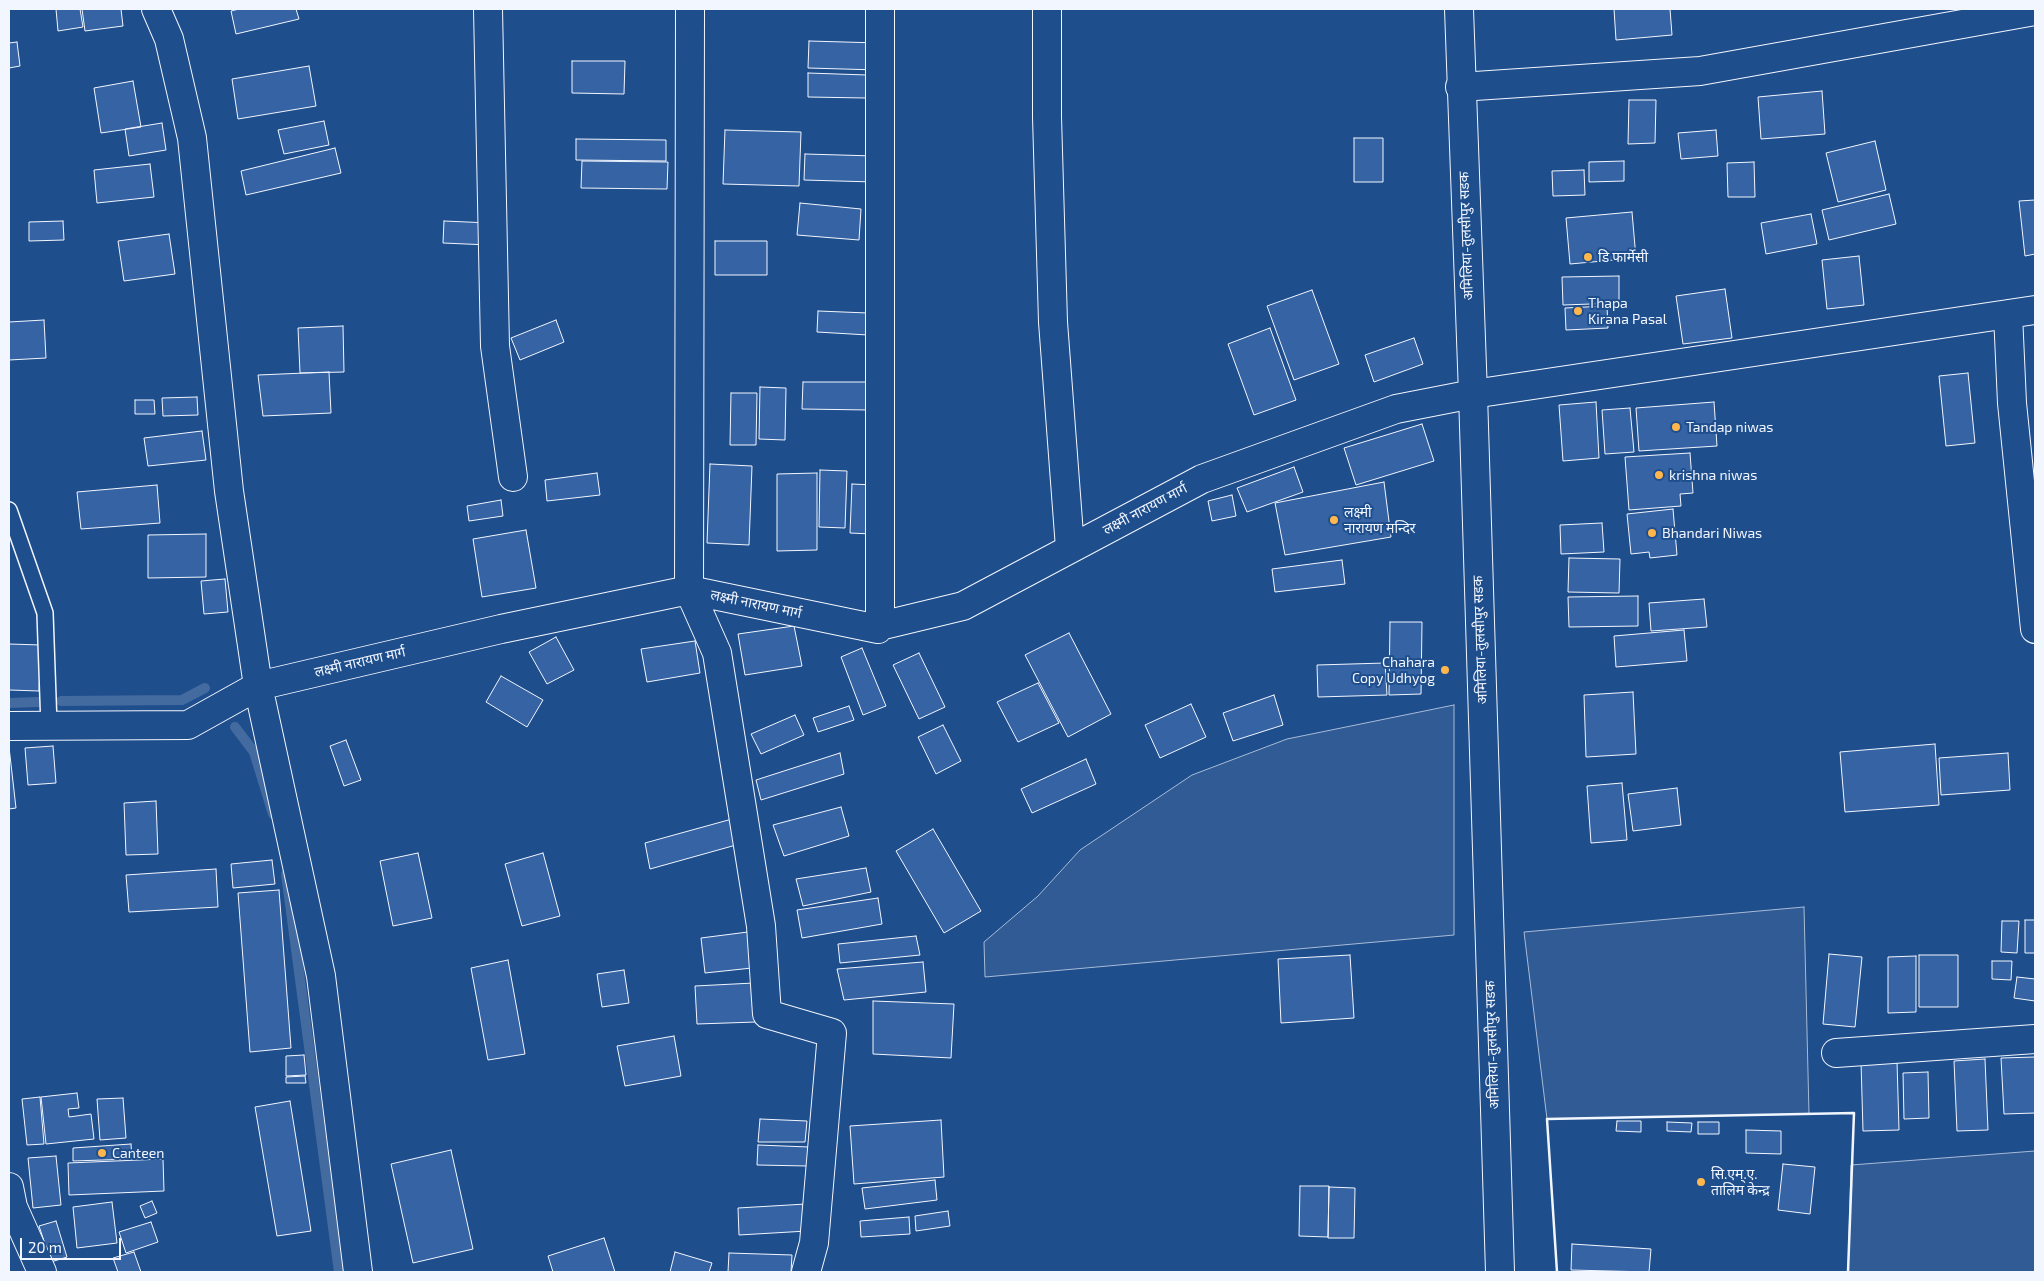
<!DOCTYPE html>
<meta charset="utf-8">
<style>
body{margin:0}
#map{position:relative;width:2044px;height:1281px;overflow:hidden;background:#1f4e8c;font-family:"Exo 2",sans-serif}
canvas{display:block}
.frame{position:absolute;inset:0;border:10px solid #f2f6ff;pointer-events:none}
.scale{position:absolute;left:20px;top:1238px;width:101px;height:22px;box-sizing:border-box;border:2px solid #f2f6ff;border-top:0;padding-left:6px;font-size:15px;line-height:18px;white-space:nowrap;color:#f2f6ff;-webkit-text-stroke:4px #1f4e8c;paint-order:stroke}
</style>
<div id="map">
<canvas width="2044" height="1281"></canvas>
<div class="frame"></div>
<div class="scale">20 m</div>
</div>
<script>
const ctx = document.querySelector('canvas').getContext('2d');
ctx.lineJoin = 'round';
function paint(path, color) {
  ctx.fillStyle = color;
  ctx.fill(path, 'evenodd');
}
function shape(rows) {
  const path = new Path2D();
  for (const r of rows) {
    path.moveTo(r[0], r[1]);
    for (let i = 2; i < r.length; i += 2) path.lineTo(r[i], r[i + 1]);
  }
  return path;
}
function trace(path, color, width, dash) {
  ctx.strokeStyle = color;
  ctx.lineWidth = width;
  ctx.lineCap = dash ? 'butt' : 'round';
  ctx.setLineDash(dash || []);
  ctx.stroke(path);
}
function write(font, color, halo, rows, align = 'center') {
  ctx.font = font + ' "Exo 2","Noto Sans Devanagari",sans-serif';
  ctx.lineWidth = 4;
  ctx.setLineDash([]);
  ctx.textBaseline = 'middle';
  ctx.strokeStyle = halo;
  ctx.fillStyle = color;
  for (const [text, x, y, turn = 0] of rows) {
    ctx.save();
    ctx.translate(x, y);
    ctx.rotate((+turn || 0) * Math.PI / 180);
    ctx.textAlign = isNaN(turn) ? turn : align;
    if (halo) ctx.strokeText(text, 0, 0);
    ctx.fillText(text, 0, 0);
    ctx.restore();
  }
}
const green = shape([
 [1454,705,1454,935,985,977,984,942,1038,896,1080,850,1192,775,1287,739,1454,705],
 [1804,907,1809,1114,1547,1119,1524,932,1804,907],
 [2035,1151,2035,1272,1848,1272,1851,1165,2035,1151]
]);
paint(green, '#305b95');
trace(green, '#a8bbd7', 1);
trace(shape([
 [61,701,182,700,205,688],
 [9,703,39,702],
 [235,727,254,752,273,814],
 [286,874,339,1272]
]), '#446ba0', 10);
const building = shape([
 [56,9,80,9,83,27,58,31,56,9],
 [82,9,121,9,123,26,85,31,82,9],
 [239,9,296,9,299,19,236,34,231,11,239,9],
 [1614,9,1670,9,1672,35,1616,40,1614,9],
 [809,41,879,43,879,70,808,68,809,41],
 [17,42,20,66,9,68,9,43,17,42],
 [572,61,625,61,624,94,572,93,572,61],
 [309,66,316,106,238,119,232,79,309,66],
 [808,73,867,75,866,98,808,97,808,73],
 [133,81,141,127,101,133,94,88,133,81],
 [1822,91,1825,134,1761,139,1758,97,1822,91],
 [1629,100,1656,100,1655,143,1628,144,1629,100],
 [324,121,329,145,284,154,278,130,324,121],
 [162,123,166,150,129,156,125,129,162,123],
 [725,130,801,132,799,186,723,184,725,130],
 [1716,130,1718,156,1681,159,1678,133,1716,130],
 [1354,138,1383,138,1383,182,1354,182,1354,138],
 [576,139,666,140,666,161,576,160,576,139],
 [1875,141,1886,190,1838,202,1826,153,1875,141],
 [335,148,341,173,246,195,241,171,335,148],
 [805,154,875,156,874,182,804,180,805,154],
 [582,161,668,162,667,189,581,188,582,161],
 [1624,161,1624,181,1589,182,1589,162,1624,161],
 [1754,162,1755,197,1728,197,1727,163,1754,162],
 [150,164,154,197,97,203,94,170,150,164],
 [1584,170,1585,195,1553,196,1552,171,1584,170],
 [1889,194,1896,224,1829,240,1822,210,1889,194],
 [2035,200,2035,254,2025,256,2019,201,2035,200],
 [800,203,861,209,859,240,797,235,800,203],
 [1632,212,1636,258,1570,264,1566,218,1632,212],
 [1811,214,1817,244,1766,254,1761,223,1811,214],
 [63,221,64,240,29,241,29,222,63,221],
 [444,221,490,223,489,245,443,243,444,221],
 [169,234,175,274,124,281,118,241,169,234],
 [715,241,767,241,767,275,715,275,715,241],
 [1859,256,1864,305,1827,309,1822,260,1859,256],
 [1619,276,1619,303,1563,305,1562,277,1619,276],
 [1725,289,1732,338,1683,344,1676,296,1725,289],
 [1312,290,1339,364,1294,380,1267,306,1312,290],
 [1607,306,1608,328,1566,330,1565,308,1607,306],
 [818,311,868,313,868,335,817,332,818,311],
 [44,320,46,358,9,360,9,322,44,320],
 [556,320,564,342,520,360,511,338,556,320],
 [343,326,344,372,300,373,298,328,343,326],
 [1270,328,1296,400,1254,415,1228,344,1270,328],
 [1414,338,1423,364,1374,382,1365,355,1414,338],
 [329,372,331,413,263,416,258,375,329,372],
 [1968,373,1975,443,1946,446,1939,376,1968,373],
 [803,382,869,382,869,410,802,409,803,382],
 [760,387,786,388,785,440,759,439,760,387],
 [731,393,757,393,756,445,730,445,731,393],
 [197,397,198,415,163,416,162,398,197,397],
 [135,400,154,400,155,414,135,414,135,400],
 [1596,402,1599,458,1563,461,1559,405,1596,402],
 [1714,402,1717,446,1639,451,1636,408,1714,402],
 [1630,408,1634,452,1605,454,1602,410,1630,408],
 [1422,424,1434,461,1356,485,1344,448,1422,424],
 [202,431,206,460,148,466,144,438,202,431],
 [1690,453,1693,493,1680,494,1681,506,1629,510,1625,457,1690,453],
 [710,464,752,466,749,545,707,543,710,464],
 [1294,467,1303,492,1247,512,1237,488,1294,467],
 [820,470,847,471,845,528,819,527,820,470],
 [597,473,600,495,547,501,545,480,597,473],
 [817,473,817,550,777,551,777,474,817,473],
 [1384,482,1391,537,1285,555,1275,503,1384,482],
 [852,484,874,485,872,534,850,533,852,484],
 [157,485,160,523,81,529,77,492,157,485],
 [1232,495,1236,516,1212,521,1208,501,1232,495],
 [501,500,503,516,469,521,467,506,501,500],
 [1673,509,1677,555,1650,558,1649,552,1631,554,1627,514,1673,509],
 [1602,523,1604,552,1561,554,1560,525,1602,523],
 [526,530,536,588,482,597,473,539,526,530],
 [206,534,206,577,148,578,148,535,206,534],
 [1569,558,1620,559,1619,593,1568,592,1569,558],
 [1342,560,1345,584,1275,592,1272,569,1342,560],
 [225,579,228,612,204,614,201,581,225,579],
 [1638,596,1638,626,1569,627,1568,597,1638,596],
 [1704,599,1707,627,1651,631,1649,603,1704,599],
 [1390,622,1422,622,1421,694,1389,695,1390,622],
 [794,626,802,666,745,675,738,634,794,626],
 [1684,630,1687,661,1616,667,1614,636,1684,630],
 [1069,633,1111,714,1068,737,1025,655,1069,633],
 [556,637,574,670,547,684,529,652,556,637],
 [695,641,700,673,647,682,641,649,695,641],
 [9,644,41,645,39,691,9,690,9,644],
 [862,648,886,706,863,715,841,657,862,648],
 [919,653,945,707,919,719,893,665,919,653],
 [1385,663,1387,695,1318,697,1317,665,1385,663],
 [501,676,543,700,527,727,486,702,501,676],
 [1038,683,1059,723,1018,742,997,702,1038,683],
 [1633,692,1636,754,1586,757,1584,695,1633,692],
 [1274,695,1283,725,1233,741,1223,713,1274,695],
 [1191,704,1206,737,1160,758,1145,725,1191,704],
 [849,706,854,720,818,732,813,718,849,706],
 [795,715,804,735,761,754,751,734,795,715],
 [943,725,961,761,936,774,918,737,943,725],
 [346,740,361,780,344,786,330,746,346,740],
 [1935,744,1939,805,1845,812,1840,752,1935,744],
 [53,746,56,783,28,785,25,748,53,746],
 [9,747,16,808,9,809,9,747],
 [840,753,844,774,761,800,756,780,840,753],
 [2008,753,2010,790,1941,795,1939,758,2008,753],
 [1086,759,1096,784,1032,813,1021,789,1086,759],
 [1622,783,1627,840,1591,843,1587,786,1622,783],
 [1677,788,1681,825,1633,831,1628,794,1677,788],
 [156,801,158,854,126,855,124,803,156,801],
 [841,807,849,836,784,856,773,825,841,807],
 [732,819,736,845,650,869,645,843,732,819],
 [933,829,981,911,944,933,896,851,933,829],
 [418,853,432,918,393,926,380,861,418,853],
 [543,853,560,916,522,926,505,864,543,853],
 [272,860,275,884,233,888,231,864,272,860],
 [866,868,871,892,803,906,796,879,866,868],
 [216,869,218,907,129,912,126,875,216,869],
 [279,890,291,1048,250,1052,238,893,279,890],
 [878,898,882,924,802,938,797,910,878,898],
 [2025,920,2035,920,2035,953,2025,953,2025,920],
 [2002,921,2019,921,2017,953,2001,952,2002,921],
 [748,932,752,968,705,973,701,938,748,932],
 [916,936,920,955,840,963,838,944,916,936],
 [1829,954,1862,957,1855,1027,1823,1024,1829,954],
 [1350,955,1354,1018,1281,1023,1278,959,1350,955],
 [1919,955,1958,955,1958,1007,1919,1007,1919,955],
 [1916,956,1916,1012,1888,1013,1888,957,1916,956],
 [508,960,525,1054,488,1060,471,968,508,960],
 [1992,961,2012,961,2011,980,1992,979,1992,961],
 [923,962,926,992,844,1000,837,969,923,962],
 [624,970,629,1003,602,1007,597,974,624,970],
 [2017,977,2035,979,2035,1001,2014,998,2017,977],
 [754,983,756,1022,697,1024,695,986,754,983],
 [873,1001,954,1004,951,1058,873,1054,873,1001],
 [674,1036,681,1076,625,1086,617,1046,674,1036],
 [304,1055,306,1075,286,1076,286,1056,304,1055],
 [2035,1057,2035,1113,2004,1114,2001,1058,2035,1057],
 [1985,1059,1988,1130,1957,1131,1954,1061,1985,1059],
 [1897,1061,1899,1130,1863,1131,1861,1062,1897,1061],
 [1928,1072,1929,1118,1904,1119,1903,1073,1928,1072],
 [305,1076,306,1083,286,1083,286,1077,305,1076],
 [77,1093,79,1108,68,1109,69,1117,91,1114,94,1139,46,1144,41,1097,77,1093],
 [40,1097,44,1144,27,1145,22,1099,40,1097],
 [123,1098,126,1138,100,1140,97,1099,123,1098],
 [290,1101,311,1231,277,1236,255,1107,290,1101],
 [760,1119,807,1121,805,1142,758,1142,760,1119],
 [941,1120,944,1177,854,1184,850,1126,941,1120],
 [1617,1121,1641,1121,1641,1132,1616,1131,1617,1121],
 [1667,1122,1692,1123,1691,1132,1667,1131,1667,1122],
 [1698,1122,1719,1122,1719,1134,1698,1134,1698,1122],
 [1746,1130,1781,1131,1781,1154,1746,1153,1746,1130],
 [131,1144,132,1159,73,1161,73,1148,131,1144],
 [758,1145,809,1147,808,1166,757,1165,758,1145],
 [451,1150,473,1249,413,1263,391,1164,451,1150],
 [56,1156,61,1205,33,1208,28,1158,56,1156],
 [163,1159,164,1191,69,1195,68,1163,163,1159],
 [1783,1164,1815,1167,1810,1214,1778,1210,1783,1164],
 [935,1180,937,1200,865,1209,862,1188,935,1180],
 [1300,1186,1329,1186,1328,1237,1299,1236,1300,1186],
 [1329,1187,1355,1188,1354,1238,1328,1238,1329,1187],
 [152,1201,157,1213,145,1218,140,1206,152,1201],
 [112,1202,117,1243,77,1248,73,1207,112,1202],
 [806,1204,807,1231,739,1235,738,1208,806,1204],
 [948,1211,950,1226,916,1231,915,1216,948,1211],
 [909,1217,910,1234,861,1237,860,1221,909,1217],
 [56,1221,67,1257,51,1262,39,1226,56,1221],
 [151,1222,158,1242,126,1253,119,1232,151,1222],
 [604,1238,615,1272,553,1272,548,1256,604,1238],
 [1572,1244,1651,1249,1649,1272,1571,1270,1572,1244],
 [134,1252,141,1272,118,1272,113,1258,134,1252],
 [675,1252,712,1263,709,1272,670,1272,675,1252],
 [729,1253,792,1255,791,1272,728,1272,729,1253]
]);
paint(building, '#3563a3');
trace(building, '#f2f6ff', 1);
const lane = shape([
 [9,510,45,613,49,726]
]);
const street = shape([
 [156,9,169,39,192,138,229,491,258,686,321,976,358,1272],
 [488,9,495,346,513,477],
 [690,9,689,590,717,653,761,926,767,1014,832,1033,814,1243,806,1272],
 [1047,9,1047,117,1053,322,1070,548],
 [1460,87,1700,71,2035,11],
 [2008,314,2012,403,2035,629],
 [880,626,880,9],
 [9,726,188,725,258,686,501,629,689,590,878,629,880,626,963,606,1202,479,1396,409,1473,394,2035,310],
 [1836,1053,2035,1039],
 [9,1187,13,1207,42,1272]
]);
const primary = shape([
 [1459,9,1473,394,1500,1272]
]);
trace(lane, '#f2f6ff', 18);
trace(street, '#f2f6ff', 30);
trace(primary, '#f2f6ff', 30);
trace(lane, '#1f4e8c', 15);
trace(street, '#1f4e8c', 28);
trace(primary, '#1f4e8c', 28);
trace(shape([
 [1557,1272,1547,1119,1854,1113,1848,1272]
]), '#f2f6ff', 2.5);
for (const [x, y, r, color] of [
 [1588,257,5,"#ffb74d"],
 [1578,311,5,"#ffb74d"],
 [1676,427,5,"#ffb74d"],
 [1659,475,5,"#ffb74d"],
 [1334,520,5,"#ffb74d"],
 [1652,533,5,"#ffb74d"],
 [1445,670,5,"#ffb74d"],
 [102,1153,5,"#ffb74d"],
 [1701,1182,5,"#ffb74d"]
]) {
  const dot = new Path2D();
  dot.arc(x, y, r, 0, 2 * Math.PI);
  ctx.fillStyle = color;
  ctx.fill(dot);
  trace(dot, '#1f4e8c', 2);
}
write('14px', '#f2f6ff', '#1f4e8c', [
 ["अमिलिया-तुलसीपुर सडक",1466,236,-92],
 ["लक्ष्मी नारायण मार्ग",1145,509,-28],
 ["लक्ष्मी नारायण मार्ग",756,604,12],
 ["अमिलिया-तुलसीपुर सडक",1480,640,-92],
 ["लक्ष्मी नारायण मार्ग",360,662,-13],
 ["अमिलिया-तुलसीपुर सडक",1492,1045,-92]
]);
write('14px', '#f2f6ff', '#1f4e8c', [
 ["डि फार्मेसी",1598,257],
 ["Thapa",1588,303],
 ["Kirana Pasal",1588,319],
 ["Tandap niwas",1686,427],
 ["krishna niwas",1669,475],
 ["लक्ष्मी",1344,512],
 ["नारायण मन्दिर",1344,528],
 ["Bhandari Niwas",1662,533],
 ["Chahara",1435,662,"right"],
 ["Copy Udhyog",1435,678,"right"],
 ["Canteen",112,1153],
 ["सि.एम्.ए.",1711,1174],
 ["तालिम केन्द्र",1711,1190]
], 'left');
</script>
